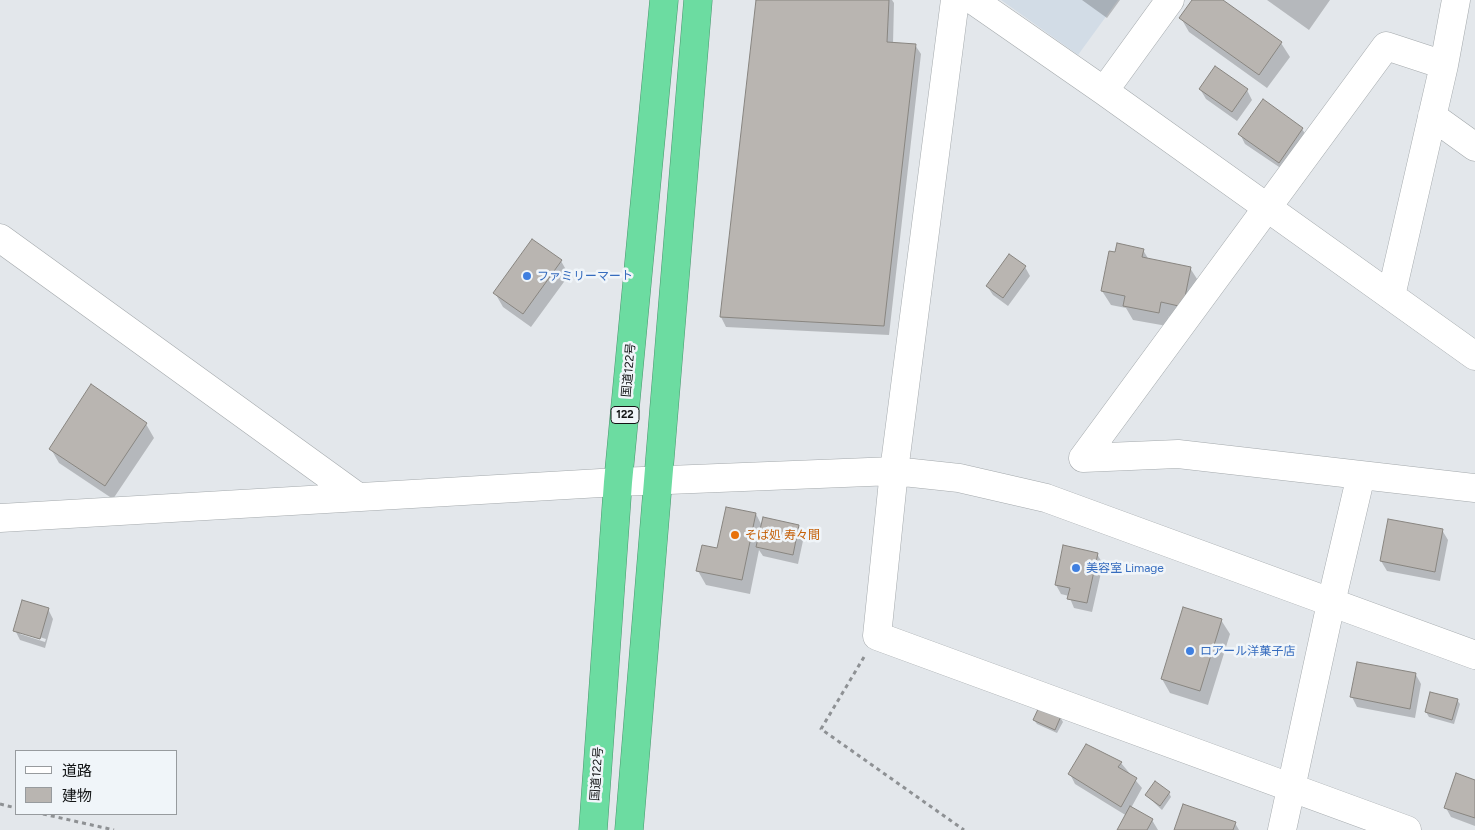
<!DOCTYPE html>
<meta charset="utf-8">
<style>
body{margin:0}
#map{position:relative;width:1475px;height:830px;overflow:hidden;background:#e3e7eb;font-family:Figtree,"Noto Sans JP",sans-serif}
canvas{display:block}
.legend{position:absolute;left:15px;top:750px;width:162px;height:65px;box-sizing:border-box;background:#f0f5f9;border:1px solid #979b9e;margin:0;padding:6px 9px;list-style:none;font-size:15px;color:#121415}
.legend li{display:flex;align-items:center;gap:10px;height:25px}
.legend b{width:25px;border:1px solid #979b9e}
</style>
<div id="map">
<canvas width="1475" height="830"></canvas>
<ul class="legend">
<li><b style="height:6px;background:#fff"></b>道路</li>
<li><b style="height:14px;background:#b9b5b1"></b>建物</li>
</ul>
</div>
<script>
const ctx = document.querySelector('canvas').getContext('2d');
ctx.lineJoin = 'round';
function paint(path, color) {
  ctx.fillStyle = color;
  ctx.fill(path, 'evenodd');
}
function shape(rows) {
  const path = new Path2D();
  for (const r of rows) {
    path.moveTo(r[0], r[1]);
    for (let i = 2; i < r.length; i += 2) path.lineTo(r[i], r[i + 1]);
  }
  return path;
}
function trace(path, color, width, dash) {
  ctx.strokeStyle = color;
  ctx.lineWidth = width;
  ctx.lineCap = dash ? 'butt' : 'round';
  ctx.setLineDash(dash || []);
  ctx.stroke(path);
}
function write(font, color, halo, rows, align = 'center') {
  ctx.font = font + ' Figtree,"Noto Sans JP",sans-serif';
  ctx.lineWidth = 5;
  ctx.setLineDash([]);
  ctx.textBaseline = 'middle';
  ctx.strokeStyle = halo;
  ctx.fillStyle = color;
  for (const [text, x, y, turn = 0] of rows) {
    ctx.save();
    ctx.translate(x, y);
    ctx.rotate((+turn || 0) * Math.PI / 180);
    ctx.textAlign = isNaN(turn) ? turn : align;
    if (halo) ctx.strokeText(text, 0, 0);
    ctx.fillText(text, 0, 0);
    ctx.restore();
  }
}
paint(shape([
 [1001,0,1118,0,1078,55]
]), '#d2dce6');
paint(shape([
 [757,0,892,0,894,3,893,44,915,45,921,54,889,335,726,327,721,317],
 [1082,0,1120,0,1107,18],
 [1194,0,1221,0,1281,43,1290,57,1267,88,1189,32,1181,18],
 [1267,0,1330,0,1309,30],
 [1200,89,1247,90,1252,100,1237,121,1206,99],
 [1302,129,1308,138,1285,171,1245,144,1240,134],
 [1143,250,1149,260,1190,268,1199,282,1191,320,1169,316,1167,326,1133,320,1126,308,1111,305,1102,291],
 [561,261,569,275,531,327,503,307,495,293],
 [1025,267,1030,276,1008,306,993,295,987,286],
 [91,386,146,424,154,438,113,499,59,463,51,449],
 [756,514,762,526,799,527,804,536,798,564,763,556,759,550,750,594,706,585,698,571],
 [1442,530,1448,540,1440,581,1387,571,1381,561],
 [1097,554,1103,564,1092,612,1074,608,1069,596,1061,594,1056,585],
 [48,609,53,619,45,648,20,640,15,630],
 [20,631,46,639,45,642,20,634],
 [1221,620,1230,634,1208,705,1170,693,1162,679],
 [1416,675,1421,684,1415,718,1357,707,1352,697],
 [1457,700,1460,704,1454,724,1429,717,1426,712],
 [1060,717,1063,722,1057,733,1037,724,1034,720],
 [1121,763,1142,788,1131,808,1152,820,1158,830,1119,830,1127,816,1075,784,1070,774],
 [1475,781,1475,826,1451,817,1446,808],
 [1169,793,1171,797,1162,810,1146,795],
 [1235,823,1239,830,1175,830]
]), '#0003');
const building = shape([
 [756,0,889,0,887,42,916,44,884,326,720,317,756,0],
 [1192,0,1223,0,1282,42,1259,75,1179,18,1192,0],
 [1215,66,1248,89,1232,112,1199,89,1215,66],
 [1263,99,1303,128,1279,163,1238,134,1263,99],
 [532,239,562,260,523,314,493,293,532,239],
 [1117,243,1144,249,1142,257,1191,267,1183,307,1161,302,1159,313,1123,306,1125,296,1101,291,1109,251,1115,252,1117,243],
 [1009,254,1026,266,1003,298,986,286,1009,254],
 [91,384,147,423,105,486,49,449,91,384],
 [726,507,756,513,742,580,696,571,702,545,717,548,726,507],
 [763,517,799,525,793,555,756,547,763,517],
 [1388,519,1443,529,1435,572,1380,561,1388,519],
 [1063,545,1098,553,1087,603,1067,599,1070,588,1055,585,1063,545],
 [22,600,49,608,40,639,13,631,22,600],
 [1183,607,1222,619,1200,691,1161,679,1183,607],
 [1357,662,1416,673,1410,709,1350,697,1357,662],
 [1430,692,1458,699,1452,720,1425,712,1430,692],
 [1039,707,1061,716,1055,730,1033,720,1039,707],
 [1086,744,1122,762,1118,767,1137,778,1121,807,1068,774,1086,744],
 [1456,773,1475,780,1475,818,1444,808,1456,773],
 [1155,781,1170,792,1160,806,1145,795,1155,781],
 [1183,804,1236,822,1233,830,1174,830,1183,804],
 [1130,806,1153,819,1147,830,1117,830,1130,806]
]);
paint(building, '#b9b5b1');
trace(building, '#888580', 1);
const minor = shape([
 [955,0,894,471,877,636,1407,830],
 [973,0,1104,91,1475,356],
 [1104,91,1170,0],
 [1432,116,1475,147],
 [0,238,358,497],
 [1391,296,1444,65,1456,0],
 [1083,458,1386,46,1444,65],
 [1083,458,1178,454,1475,488],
 [0,518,618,482,894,471,959,478,1046,498,1475,655],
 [1282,830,1331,603,1361,475]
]);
const highway = shape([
 [593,830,618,482,664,0],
 [629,830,698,0]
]);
trace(minor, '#a4a9ac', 29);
trace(highway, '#4c9670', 29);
trace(shape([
 [864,657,821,729,964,830],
 [0,804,16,808],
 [43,814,114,830]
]), '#8e9194', 3, [4, 4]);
trace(minor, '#fff', 28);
trace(highway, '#6cdca1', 28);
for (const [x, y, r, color] of [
 [527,276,5,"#3f7fe0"],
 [735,535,5,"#e8710a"],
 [1076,568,5,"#3f7fe0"],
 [1190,651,5,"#3f7fe0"]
]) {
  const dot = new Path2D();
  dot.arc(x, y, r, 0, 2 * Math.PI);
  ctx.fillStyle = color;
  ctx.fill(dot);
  trace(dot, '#f0f5f9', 2);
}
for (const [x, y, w] of [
 [625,415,28]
]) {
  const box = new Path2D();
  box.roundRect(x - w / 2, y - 8.5, w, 17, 4);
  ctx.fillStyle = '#f0f5f9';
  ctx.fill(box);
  trace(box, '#121415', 1);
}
write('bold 11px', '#121415', null, [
 ["122",625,415]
]);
write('12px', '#366cbe', '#f0f5f9', [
 ["ファミリーマート",537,276],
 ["美容室 Limage",1086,568],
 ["ロアール洋菓子店",1200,651]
], 'left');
write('12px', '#121415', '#f0f5f9', [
 ["国道122号",629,370,-85],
 ["国道122号",597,774,-86]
]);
write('12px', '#c56008', '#f0f5f9', [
 ["そば処 寿々間",745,535]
], 'left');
</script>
